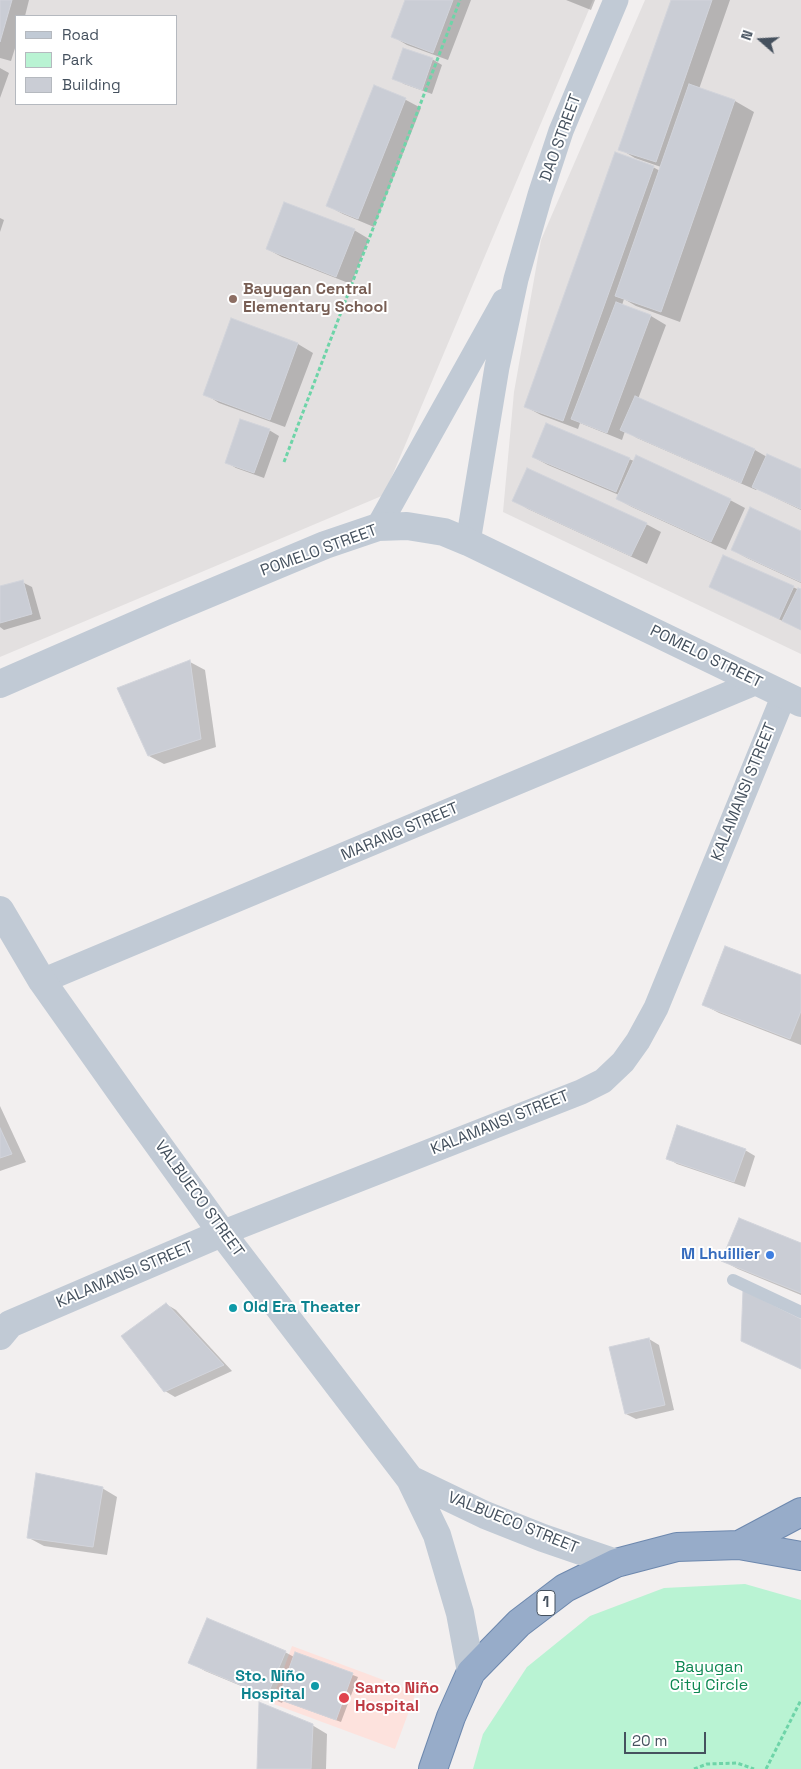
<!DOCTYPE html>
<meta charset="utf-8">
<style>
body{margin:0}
#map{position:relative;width:801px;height:1769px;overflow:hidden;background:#f2efef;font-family:"Space Grotesk",sans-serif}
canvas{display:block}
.legend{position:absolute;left:15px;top:15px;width:162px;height:90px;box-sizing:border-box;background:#fff;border:1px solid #b5b9bf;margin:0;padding:6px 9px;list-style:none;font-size:15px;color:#45515e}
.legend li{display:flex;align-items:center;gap:10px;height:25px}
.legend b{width:25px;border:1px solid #b5b9bf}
.north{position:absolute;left:736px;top:15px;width:50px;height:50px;-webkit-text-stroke:4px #fff;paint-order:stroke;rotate:289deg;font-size:14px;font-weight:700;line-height:20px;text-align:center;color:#45515e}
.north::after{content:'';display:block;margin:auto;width:18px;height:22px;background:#45515e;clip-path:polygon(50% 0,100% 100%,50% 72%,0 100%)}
.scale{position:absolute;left:624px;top:1732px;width:82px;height:22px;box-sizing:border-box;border:2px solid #45515e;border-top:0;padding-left:6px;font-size:15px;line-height:18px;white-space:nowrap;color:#45515e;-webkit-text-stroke:4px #fff;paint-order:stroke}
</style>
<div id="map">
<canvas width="801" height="1769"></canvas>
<ul class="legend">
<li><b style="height:6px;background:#c1cad5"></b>Road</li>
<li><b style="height:14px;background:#b9f3d3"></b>Park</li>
<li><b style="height:14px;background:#cacdd5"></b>Building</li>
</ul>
<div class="north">N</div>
<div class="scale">20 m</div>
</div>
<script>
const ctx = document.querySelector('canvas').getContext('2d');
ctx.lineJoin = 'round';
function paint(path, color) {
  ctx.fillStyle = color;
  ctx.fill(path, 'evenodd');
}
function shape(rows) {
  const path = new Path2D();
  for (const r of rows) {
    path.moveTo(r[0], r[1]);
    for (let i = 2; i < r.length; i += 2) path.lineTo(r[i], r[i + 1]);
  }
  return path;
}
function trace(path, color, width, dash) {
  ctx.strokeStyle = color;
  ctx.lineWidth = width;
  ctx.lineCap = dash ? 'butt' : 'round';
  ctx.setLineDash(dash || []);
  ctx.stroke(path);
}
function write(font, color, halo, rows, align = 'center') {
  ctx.font = font + ' "Space Grotesk",sans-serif';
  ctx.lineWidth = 4;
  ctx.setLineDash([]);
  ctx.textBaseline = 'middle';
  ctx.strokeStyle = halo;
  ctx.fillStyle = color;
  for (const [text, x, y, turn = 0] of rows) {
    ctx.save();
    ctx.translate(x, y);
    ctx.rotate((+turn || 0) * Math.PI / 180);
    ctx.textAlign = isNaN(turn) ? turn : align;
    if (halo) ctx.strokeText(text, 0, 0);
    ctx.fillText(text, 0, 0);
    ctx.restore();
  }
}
paint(shape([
 [0,0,593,0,384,495,0,657],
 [16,16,176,16,176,104,16,104],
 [645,0,801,0,801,654,503,512,514,392,541,240]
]), '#e3e0e0');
paint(shape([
 [292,1646,416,1692,395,1749,271,1703]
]), '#fde2dd');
paint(shape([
 [745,1584,801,1600,801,1769,473,1769,483,1734,527,1667,590,1616,664,1588]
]), '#b9f3d3');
paint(shape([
 [0,0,29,0,25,16,16,16,16,45,11,61,0,58],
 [406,0,471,0,448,60,407,45,392,36],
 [566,0,595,0,591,10],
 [672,0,730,0,699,89,735,101,754,112,680,322,636,306,624,299,622,305,651,316,666,325,638,399,755,450,767,457,801,470,801,510,757,489,756,490,637,438,625,431,622,440,580,423,578,429,541,415,526,407,653,167,660,171,661,167,635,158,620,149],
 [432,59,442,65,432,94,404,84,394,78],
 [0,68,9,73,0,98],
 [375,87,406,100,421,108,374,227,343,214,328,206],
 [0,218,4,220,0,232],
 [354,230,369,239,351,284,282,257,267,249],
 [232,320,298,344,313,353,285,427,219,403,205,394],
 [269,430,279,436,264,478,236,468,226,462],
 [533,457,629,459,730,500,745,508,726,550,632,507,617,499,619,495,548,465],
 [513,500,646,524,661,532,647,564,528,509],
 [801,532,801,583,747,558,732,550],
 [22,582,32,587,41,619,4,630,0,627,0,588],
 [711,586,793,587,801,591,801,630],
 [190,662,205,670,216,747,164,764,149,756],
 [801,976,801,1045,719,1013,704,1005],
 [0,1106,26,1162,0,1171],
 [745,1150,755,1156,745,1187,677,1164,667,1158],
 [801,1244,801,1295,738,1269,723,1261],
 [166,1304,176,1310,232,1371,175,1397,165,1391],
 [801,1321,801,1369,742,1340],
 [649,1339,659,1345,674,1410,636,1419,626,1414],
 [102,1488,117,1497,107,1555,44,1546,29,1538],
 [285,1652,294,1657,296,1653,358,1677,341,1722,283,1701,282,1703,205,1671,190,1662],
 [312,1725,327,1734,326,1769,258,1769]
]), '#0003');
const building = shape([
 [0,0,12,0,0,42,0,0],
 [405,0,453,0,433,53,391,37,405,0],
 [671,0,712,0,656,162,618,150,671,0],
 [403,48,433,58,422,90,392,79,403,48],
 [689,84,735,100,661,312,615,296,689,84],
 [374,85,406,98,358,219,326,206,374,85],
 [615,152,654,166,563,421,524,407,615,152],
 [284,202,355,229,336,277,266,249,284,202],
 [616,302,651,315,607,433,571,419,616,302],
 [231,318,298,343,270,420,203,395,231,318],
 [635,396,755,449,741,483,620,430,635,396],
 [240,419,270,429,254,473,225,463,240,419],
 [546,423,630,458,616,492,532,457,546,423],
 [767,454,801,469,801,509,752,487,767,454],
 [636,455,731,499,711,542,616,499,636,455],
 [527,468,647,523,631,556,512,501,527,468],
 [750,507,801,531,801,582,731,550,750,507],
 [723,555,794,586,779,619,709,587,723,555],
 [23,580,32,614,0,623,0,586,23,580],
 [798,588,801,589,801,630,782,621,798,588],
 [190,660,201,739,148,756,117,688,190,660],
 [725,946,801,975,801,1011,790,1039,702,1005,725,946],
 [677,1125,746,1149,734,1182,666,1159,677,1125],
 [0,1128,12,1154,0,1158,0,1128],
 [739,1218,801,1243,801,1293,721,1261,739,1218],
 [743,1290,801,1319,801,1369,741,1341,743,1290],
 [166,1303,224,1365,164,1392,121,1336,166,1303],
 [649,1338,665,1405,625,1414,609,1347,649,1338],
 [36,1473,103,1487,93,1547,27,1538,36,1473],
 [207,1618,286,1651,267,1696,188,1663,207,1618],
 [295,1652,353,1673,336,1720,278,1699,295,1652],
 [259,1702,313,1724,311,1769,257,1769,259,1702]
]);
paint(building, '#cacdd5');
trace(building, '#d2d4db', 1);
const trunk = shape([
 [739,1545,801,1512],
 [433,1769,451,1717,471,1672,519,1623,565,1588,616,1563,677,1547,739,1545,801,1556]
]);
trace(trunk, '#6d88ae', 30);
trace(shape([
 [284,462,460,0],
 [694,1769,707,1764,737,1763,754,1769],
 [766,1769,801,1700]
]), '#6ed4a8', 3, [4, 2.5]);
trace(shape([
 [733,1280,801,1312]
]), '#c1cad5', 12);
trace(shape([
 [378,527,504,301],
 [468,542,497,367,516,279,540,195,561,131,616,0],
 [42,981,757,682],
 [222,1233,581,1092,603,1081,623,1062,638,1041,656,1008,784,695]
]), '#c1cad5', 25);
trace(shape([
 [0,684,165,612,325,545,378,527,407,526,444,532,468,542,801,703],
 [0,910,42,981,129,1104,222,1233,410,1479,437,1535,460,1613,471,1672],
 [0,1336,10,1324,222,1233],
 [410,1479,485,1515,543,1538,616,1563]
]), '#c1cad5', 28);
trace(trunk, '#97acc9', 28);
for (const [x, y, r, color] of [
 [233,299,5,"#8d6e63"],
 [770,1255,5,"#3f7fe0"],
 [233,1308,5,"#0f9aa8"],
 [315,1686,5,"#0f9aa8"],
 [344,1698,6,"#e0444e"]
]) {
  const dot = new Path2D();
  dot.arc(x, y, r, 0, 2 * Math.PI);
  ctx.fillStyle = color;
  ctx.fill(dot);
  trace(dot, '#fff', 2);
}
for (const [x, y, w] of [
 [546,1603,18]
]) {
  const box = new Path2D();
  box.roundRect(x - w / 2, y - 12.5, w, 25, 4);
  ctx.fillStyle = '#fff';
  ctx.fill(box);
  trace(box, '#45515e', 1);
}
write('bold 15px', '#45515e', null, [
 ["1",546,1603]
]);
write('16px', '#45515e', '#fff', [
 ["DAO STREET",561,138,-70],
 ["POMELO STREET",319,551,-20],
 ["POMELO STREET",706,657,26],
 ["KALAMANSI STREET",744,792,-68],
 ["MARANG STREET",400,832,-23],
 ["KALAMANSI STREET",500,1123,-22],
 ["VALBUECO STREET",199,1199,54],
 ["KALAMANSI STREET",125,1275,-23],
 ["VALBUECO STREET",513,1523,22]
]);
write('bold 16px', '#785e54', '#fff', [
 ["Bayugan Central",243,290],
 ["Elementary School",243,308]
], 'left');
write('bold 16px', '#366cbe', '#fff', [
 ["M Lhuillier",760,1255]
], 'right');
write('bold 16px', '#0d838f', '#fff', [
 ["Old Era Theater",243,1308],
 ["Sto. Niño",305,1677,"right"],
 ["Hospital",305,1695,"right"]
], 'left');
write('16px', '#0e8752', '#fff', [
 ["Bayugan",709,1668],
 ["City Circle",709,1686]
]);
write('bold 16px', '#be3a42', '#fff', [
 ["Santo Niño",355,1689],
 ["Hospital",355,1707]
], 'left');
</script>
